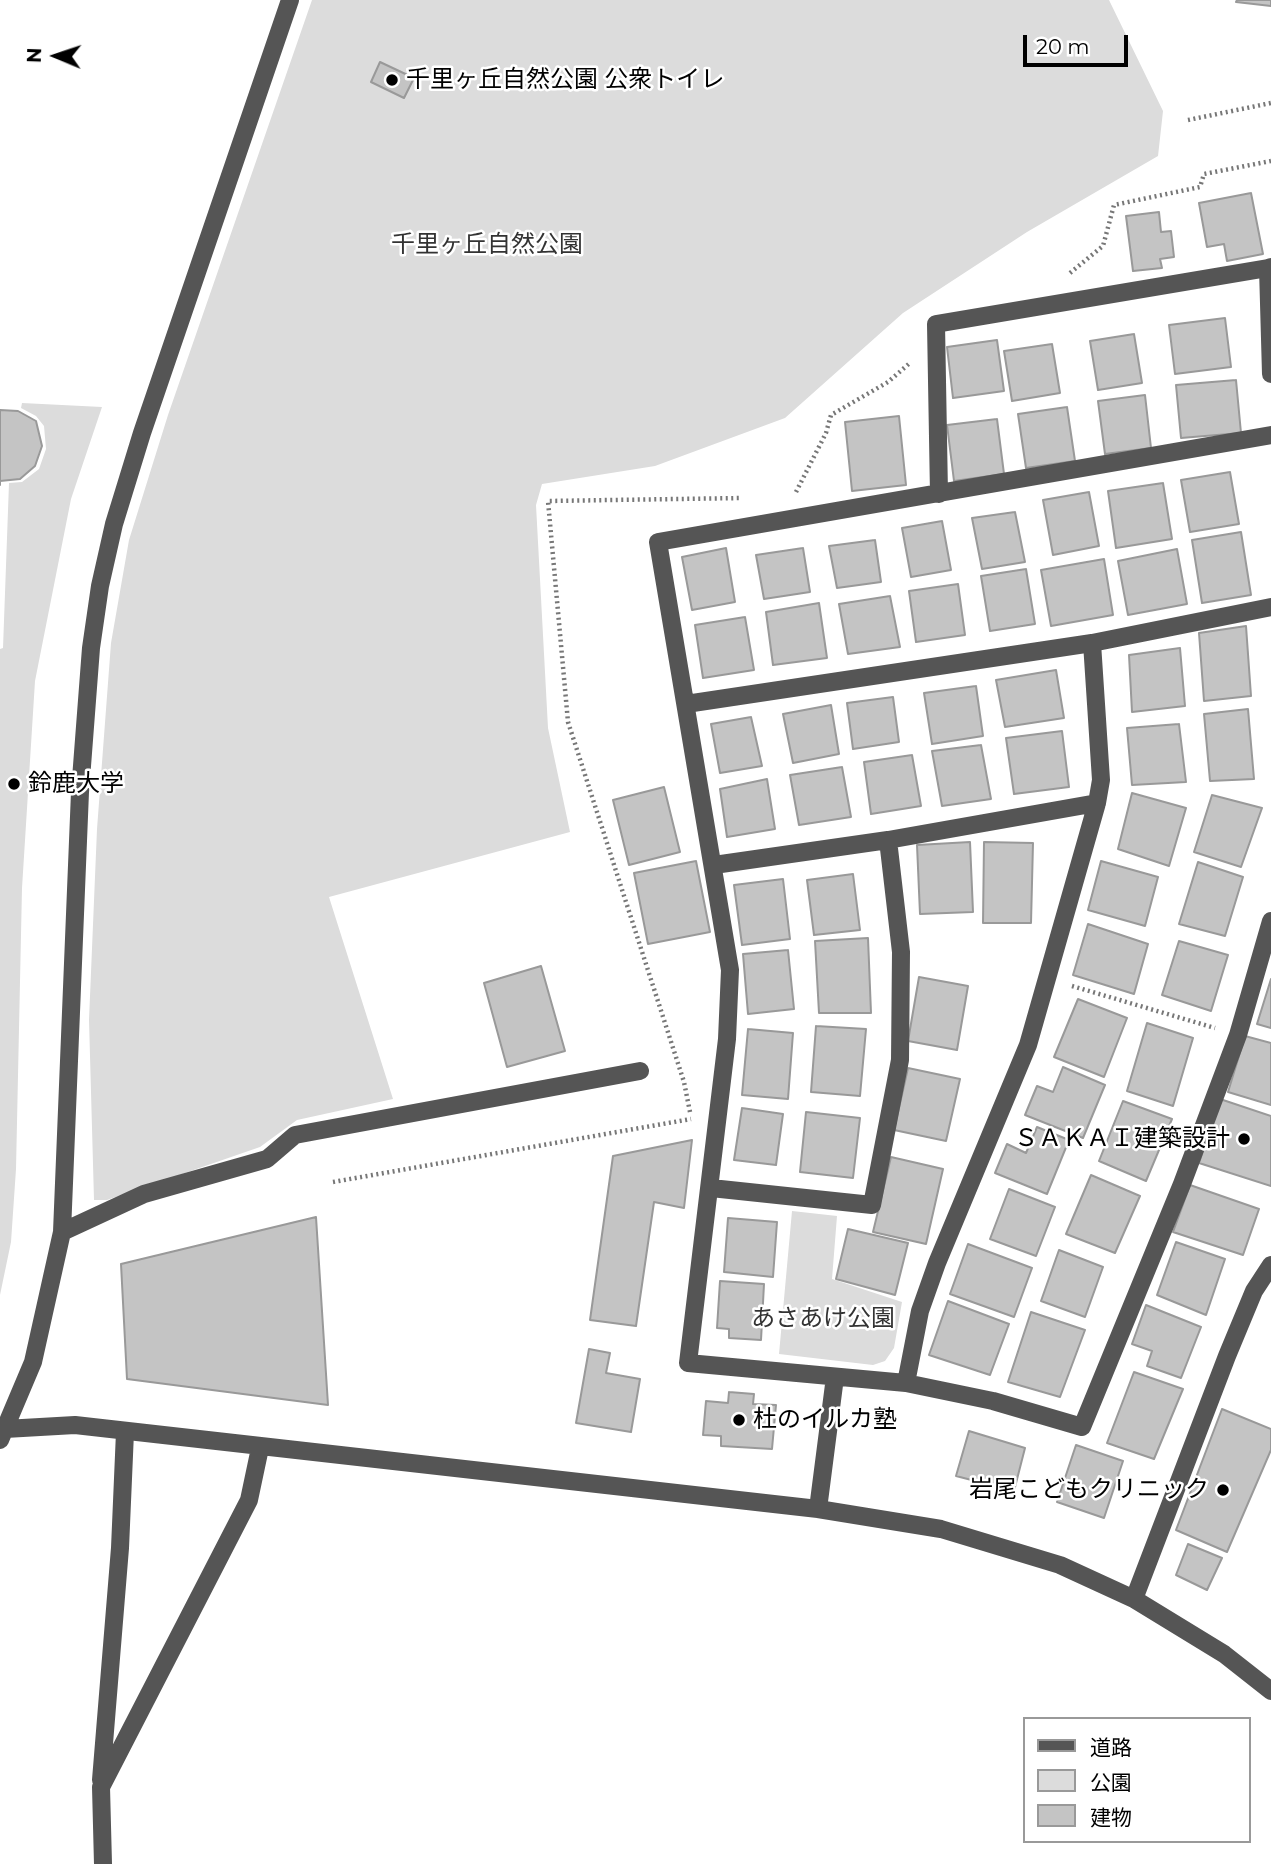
<!DOCTYPE html>
<meta charset="utf-8">
<style>
body{margin:0}
#map{position:relative;width:1271px;height:1864px;overflow:hidden;background:#fff;font-family:Montserrat,"Noto Sans JP",sans-serif}
canvas{display:block}
.legend{position:absolute;left:1023px;top:1717px;width:228px;height:126px;box-sizing:border-box;background:#fff;border:2px solid #999;margin:0;padding:9px 12px;list-style:none;font-size:21px;color:#000}
.legend li{display:flex;align-items:center;gap:14px;height:35px}
.legend b{width:35px;border:2px solid #999}
.north{position:absolute;left:21px;top:21px;width:70px;height:70px;-webkit-text-stroke:5px #fff;paint-order:stroke;rotate:272deg;font-size:19px;font-weight:700;line-height:28px;text-align:center;color:#000}
.north::after{content:'';display:block;margin:auto;width:24px;height:32px;background:#000;clip-path:polygon(50% 0,100% 100%,50% 72%,0 100%)}
.scale{position:absolute;left:1023px;top:35px;width:105px;height:32px;box-sizing:border-box;border:4px solid #000;border-top:0;padding-left:9px;font-size:21px;line-height:24px;white-space:nowrap;color:#000;-webkit-text-stroke:5px #fff;paint-order:stroke}
</style>
<div id="map">
<canvas width="1271" height="1864"></canvas>
<ul class="legend">
<li><b style="height:9px;background:#555"></b>道路</li>
<li><b style="height:19px;background:#dcdcdc"></b>公園</li>
<li><b style="height:19px;background:#c4c4c4"></b>建物</li>
</ul>
<div class="north">N</div>
<div class="scale">20 m</div>
</div>
<script>
const ctx = document.querySelector('canvas').getContext('2d');
ctx.lineJoin = 'round';
function paint(path, color) {
  ctx.fillStyle = color;
  ctx.fill(path, 'evenodd');
}
function shape(rows) {
  const path = new Path2D();
  for (const r of rows) {
    path.moveTo(r[0], r[1]);
    for (let i = 2; i < r.length; i += 2) path.lineTo(r[i], r[i + 1]);
  }
  return path;
}
function trace(path, color, width, dash) {
  ctx.strokeStyle = color;
  ctx.lineWidth = width;
  ctx.lineCap = dash ? 'butt' : 'round';
  ctx.setLineDash(dash || []);
  ctx.stroke(path);
}
function write(font, color, halo, rows, align = 'center') {
  ctx.font = font + ' Montserrat,"Noto Sans JP",sans-serif';
  ctx.lineWidth = 5;
  ctx.setLineDash([]);
  ctx.textBaseline = 'middle';
  ctx.strokeStyle = halo;
  ctx.fillStyle = color;
  for (const [text, x, y, turn = 0] of rows) {
    ctx.save();
    ctx.translate(x, y);
    ctx.rotate((+turn || 0) * Math.PI / 180);
    ctx.textAlign = isNaN(turn) ? turn : align;
    if (halo) ctx.strokeText(text, 0, 0);
    ctx.fillText(text, 0, 0);
    ctx.restore();
  }
}
paint(shape([
 [312,0,1109,0,1163,111,1158,156,1027,232,903,313,785,418,655,466,542,484,536,505,548,728,570,832,329,897,393,1099,297,1120,260,1147,107,1200,94,1200,89,1020,97,829,111,643,129,540,168,415],
 [22,403,102,407,71,499,35,681,22,888,16,1169,11,1242,0,1295,0,649,3,648,9,483,22,482,39,469,46,449,44,426,36,416,21,408],
 [792,1211,837,1216,832,1279,902,1302,894,1348,885,1361,873,1365,779,1354]
]), '#dcdcdc');
const building = shape([
 [1237,0,1271,0,1271,6,1236,2,1237,0],
 [380,62,414,78,404,98,371,82,380,62],
 [1251,193,1263,254,1227,261,1224,244,1207,247,1199,203,1251,193],
 [1159,212,1161,232,1171,231,1174,257,1160,259,1162,268,1133,271,1126,216,1159,212],
 [1225,318,1231,367,1175,374,1169,325,1225,318],
 [1134,334,1142,383,1098,390,1090,341,1134,334],
 [997,340,1004,391,953,398,947,347,997,340],
 [1052,344,1060,393,1012,401,1004,351,1052,344],
 [1236,380,1241,433,1181,438,1176,385,1236,380],
 [1145,395,1151,448,1105,454,1098,401,1145,395],
 [1067,407,1075,461,1026,468,1018,414,1067,407],
 [0,410,18,411,36,421,42,446,35,466,20,479,0,481,0,485,0,410],
 [899,416,906,485,852,491,845,422,899,416],
 [997,419,1004,474,954,481,947,425,997,419],
 [1230,472,1239,524,1190,532,1181,480,1230,472],
 [1163,483,1172,539,1116,548,1108,491,1163,483],
 [1089,492,1099,546,1053,555,1043,500,1089,492],
 [1015,512,1025,562,982,569,972,518,1015,512],
 [942,521,951,570,911,577,902,528,942,521],
 [1241,532,1251,595,1202,603,1192,540,1241,532],
 [875,540,881,582,837,588,829,546,875,540],
 [726,548,735,602,692,610,682,557,726,548],
 [803,548,810,592,764,599,756,555,803,548],
 [1177,549,1187,604,1128,615,1118,561,1177,549],
 [1104,559,1113,615,1051,626,1041,570,1104,559],
 [1026,569,1035,624,990,631,981,576,1026,569],
 [958,584,965,635,916,642,909,591,958,584],
 [890,596,900,647,848,654,839,604,890,596],
 [819,603,827,658,773,665,766,612,819,603],
 [745,617,754,670,703,678,695,625,745,617],
 [1246,626,1251,696,1204,701,1199,633,1246,626],
 [1180,648,1185,706,1132,712,1129,655,1180,648],
 [1056,670,1064,718,1005,727,996,680,1056,670],
 [976,686,983,736,932,744,924,693,976,686],
 [893,697,899,742,853,749,847,703,893,697],
 [831,705,839,754,793,763,783,714,831,705],
 [1248,709,1254,779,1210,781,1204,714,1248,709],
 [751,717,762,766,720,773,711,724,751,717],
 [1179,724,1186,782,1132,785,1127,728,1179,724],
 [1062,731,1069,787,1014,794,1006,738,1062,731],
 [981,745,991,799,942,806,932,751,981,745],
 [912,755,921,806,871,814,864,762,912,755],
 [842,767,851,817,799,825,790,775,842,767],
 [767,779,775,829,727,837,720,789,767,779],
 [664,787,680,852,629,865,613,800,664,787],
 [1132,793,1186,808,1169,866,1118,849,1132,793],
 [1212,795,1262,808,1241,867,1194,852,1212,795],
 [970,842,973,912,920,914,917,845,970,842],
 [984,842,1033,843,1031,923,983,923,984,842],
 [696,861,710,932,648,944,634,873,696,861],
 [1101,861,1158,877,1145,926,1088,910,1101,861],
 [1198,862,1243,877,1225,936,1179,924,1198,862],
 [853,874,860,930,814,935,807,880,853,874],
 [783,879,790,939,742,945,734,885,783,879],
 [1088,924,1148,944,1134,994,1073,975,1088,924],
 [868,938,871,1013,819,1013,815,941,868,938],
 [1179,941,1228,955,1211,1011,1162,995,1179,941],
 [788,950,794,1009,748,1014,743,954,788,950],
 [541,966,565,1051,507,1067,484,983,541,966],
 [919,977,968,986,957,1050,908,1041,919,977],
 [1271,979,1271,1028,1257,1024,1271,979],
 [1078,999,1127,1018,1104,1077,1054,1057,1078,999],
 [1147,1023,1193,1038,1173,1106,1127,1091,1147,1023],
 [816,1026,866,1029,860,1096,811,1092,816,1026],
 [748,1029,793,1033,788,1099,742,1095,748,1029],
 [1245,1036,1271,1043,1271,1105,1228,1092,1245,1036],
 [1063,1067,1105,1085,1083,1138,1025,1115,1037,1086,1053,1092,1063,1067],
 [908,1068,960,1079,946,1141,894,1130,908,1068],
 [1220,1099,1271,1116,1271,1186,1199,1163,1220,1099],
 [1123,1101,1172,1119,1146,1181,1099,1161,1123,1101],
 [742,1108,783,1114,776,1165,734,1160,742,1108],
 [806,1112,860,1118,853,1178,800,1172,806,1112],
 [1037,1127,1069,1140,1047,1194,995,1173,1007,1144,1026,1153,1037,1127],
 [692,1140,684,1208,654,1202,636,1326,590,1320,613,1156,692,1140],
 [891,1157,943,1169,926,1244,873,1232,891,1157],
 [1091,1175,1140,1196,1115,1253,1066,1234,1091,1175],
 [1190,1185,1259,1209,1243,1255,1173,1232,1190,1185],
 [1009,1189,1055,1207,1036,1256,990,1239,1009,1189],
 [316,1217,328,1405,127,1379,121,1264,316,1217],
 [728,1218,777,1222,773,1277,724,1272,728,1218],
 [848,1229,908,1243,895,1295,836,1279,848,1229],
 [1176,1242,1225,1259,1206,1315,1157,1295,1176,1242],
 [968,1244,1032,1268,1014,1317,950,1294,968,1244],
 [1059,1250,1103,1267,1085,1317,1041,1301,1059,1250],
 [720,1281,764,1284,761,1340,729,1338,729,1329,717,1328,720,1281],
 [948,1301,1009,1324,990,1375,929,1355,948,1301],
 [1146,1305,1201,1327,1181,1378,1147,1366,1152,1351,1132,1344,1146,1305],
 [1031,1312,1085,1330,1060,1397,1008,1382,1031,1312],
 [589,1349,610,1353,606,1373,640,1379,631,1432,576,1423,589,1349],
 [1134,1372,1183,1389,1154,1459,1107,1443,1134,1372],
 [729,1392,754,1394,753,1404,776,1405,772,1449,721,1446,721,1436,703,1435,706,1401,728,1403,729,1392],
 [1222,1409,1271,1429,1271,1450,1227,1552,1176,1530,1222,1409],
 [969,1431,1025,1448,1014,1491,956,1476,969,1431],
 [1076,1445,1123,1461,1104,1518,1057,1502,1076,1445],
 [1188,1544,1222,1558,1207,1590,1176,1575,1188,1544]
]);
paint(building, '#c4c4c4');
trace(building, '#999', 2);
trace(shape([
 [1188,120,1271,103],
 [1070,273,1103,246,1114,205,1200,187,1204,174,1271,161],
 [796,492,826,433,831,415,888,382,911,362],
 [1072,986,1215,1028],
 [690,1112,684,1082,568,722,548,501,742,498],
 [333,1182,691,1119]
]), '#777', 4.5, [2, 3.5]);
trace(shape([
 [1271,267,1268,268,1271,374],
 [1271,435,658,542,730,970,727,1039,688,1363,906,1383,993,1401,1082,1427,1182,1184,1238,1035,1271,921],
 [939,494,936,324,1268,268],
 [1092,643,1271,607],
 [686,704,1092,643,1101,780,1097,803,1028,1045,937,1263,920,1311,906,1383],
 [714,865,888,840,1097,803],
 [711,1188,872,1205,900,1060,901,952,888,840],
 [62,1232,144,1194,267,1159,295,1135,640,1071],
 [5,1429,75,1425,818,1509,941,1529,1060,1565,1134,1599,1224,1654,1271,1691],
 [0,1440,33,1362,62,1232,80,792,91,648,100,586,114,524,142,433,290,0],
 [818,1509,835,1377],
 [1134,1599,1227,1356,1254,1291,1271,1265],
 [101,1780,120,1548,125,1432],
 [103,1864,101,1787,249,1500,260,1448]
]), '#555', 18);
for (const [x, y, r, color] of [
 [392,80,7,"#000"],
 [14,784,7,"#000"],
 [1244,1139,7,"#000"],
 [739,1420,7,"#000"],
 [1223,1490,7,"#000"]
]) {
  const dot = new Path2D();
  dot.arc(x, y, r, 0, 2 * Math.PI);
  ctx.fillStyle = color;
  ctx.fill(dot);
  trace(dot, '#fff', 2.5);
}
write('24px', '#000', '#fff', [
 ["千里ヶ丘自然公園 公衆トイレ",406,80],
 ["鈴鹿大学",28,784],
 ["ＳＡＫＡＩ建築設計",1230,1139,"right"],
 ["杜のイルカ塾",753,1420],
 ["岩尾こどもクリニック",1209,1490,"right"]
], 'left');
write('24px', '#333', '#fff', [
 ["千里ヶ丘自然公園",487,245],
 ["あさあけ公園",823,1319]
]);
</script>
